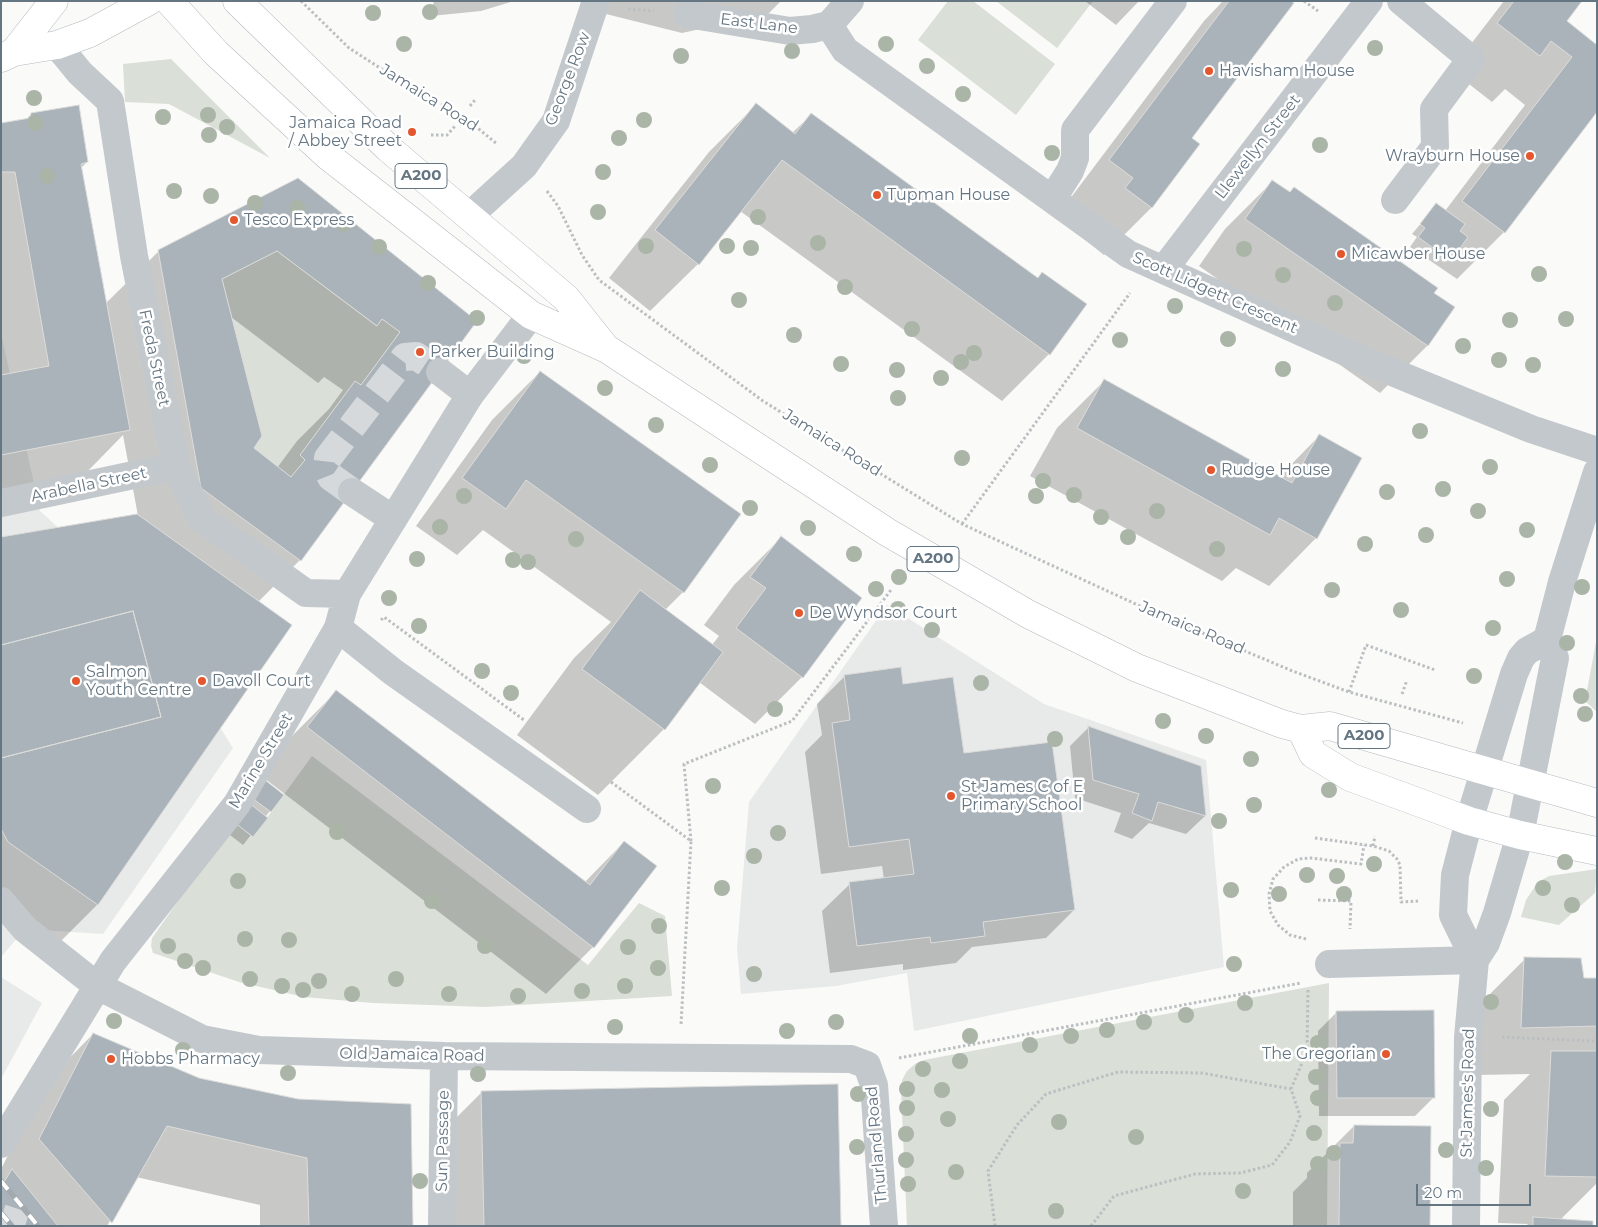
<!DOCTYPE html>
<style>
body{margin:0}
#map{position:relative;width:1598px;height:1227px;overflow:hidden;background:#fafaf8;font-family:Montserrat,sans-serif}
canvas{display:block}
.frame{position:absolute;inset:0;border:2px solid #657683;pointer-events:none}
.scale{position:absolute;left:1416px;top:1184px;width:115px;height:22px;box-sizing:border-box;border:2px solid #657683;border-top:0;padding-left:6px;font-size:15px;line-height:18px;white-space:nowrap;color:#657683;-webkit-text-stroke:4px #fff;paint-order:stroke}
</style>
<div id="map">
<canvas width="1598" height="1227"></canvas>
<div class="frame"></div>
<div class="scale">20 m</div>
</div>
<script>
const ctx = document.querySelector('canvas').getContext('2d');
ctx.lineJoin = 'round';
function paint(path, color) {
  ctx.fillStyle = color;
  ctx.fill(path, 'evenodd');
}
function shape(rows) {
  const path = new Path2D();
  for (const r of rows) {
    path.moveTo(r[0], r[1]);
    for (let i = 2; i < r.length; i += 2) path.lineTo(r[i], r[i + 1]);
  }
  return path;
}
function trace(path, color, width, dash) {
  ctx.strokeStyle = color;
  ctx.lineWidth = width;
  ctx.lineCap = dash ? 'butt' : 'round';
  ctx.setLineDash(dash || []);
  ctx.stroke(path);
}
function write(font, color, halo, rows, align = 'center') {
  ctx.font = font + ' Montserrat,sans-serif';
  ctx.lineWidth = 5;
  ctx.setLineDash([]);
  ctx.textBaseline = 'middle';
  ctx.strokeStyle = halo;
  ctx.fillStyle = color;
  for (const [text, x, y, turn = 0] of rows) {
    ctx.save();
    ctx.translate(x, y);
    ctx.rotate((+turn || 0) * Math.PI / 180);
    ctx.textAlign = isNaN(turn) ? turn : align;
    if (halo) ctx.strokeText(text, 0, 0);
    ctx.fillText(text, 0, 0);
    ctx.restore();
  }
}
paint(shape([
 [1,333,40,511,141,603,233,748,103,934,25,929,1,957],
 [887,605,1044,704,1206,760,1224,967,914,1031,907,973,836,986,741,994,737,948,749,802],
 [1,977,42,1003,1,1079]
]), '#e8e9e9');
paint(shape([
 [948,1,973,1,1055,64,1016,115,918,40],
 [996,1,1093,1,1057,48],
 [171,59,270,158,169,104,125,102,123,64],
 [277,251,376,326,382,319,400,332,361,385,355,382,300,455,305,460,291,477,254,448,262,436,222,279],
 [1597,637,1597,712,1585,701],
 [312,756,588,965,639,903,665,916,672,996,485,1007,373,1003,304,997,239,982,153,953,151,946,152,938,234,822,253,837],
 [1597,869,1595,893,1559,925,1521,917,1526,900,1538,882,1549,876],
 [1329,983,1327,1226,907,1226,901,1090,902,1080,907,1071,915,1064,924,1060]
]), '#dadfd7');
paint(shape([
 [434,1,514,1,481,11,431,16],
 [609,1,781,1,768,14,682,33,606,14],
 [1085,1,1139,1,1116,25],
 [1223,1,1289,1,1190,139,1152,207,1104,255,1079,235,1063,208,1204,21],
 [1504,1,1580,1,1565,22,1597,46,1504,232,1457,279,1410,247,1417,237,1412,234,1437,204,1445,211,1525,105,1505,89,1492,102,1451,70],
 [756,105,792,133,811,115,1037,278,1042,274,1049,354,1002,401,740,211,698,264,650,311,609,278,709,152],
 [31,114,87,162,80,169,105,304,159,251,298,180,475,321,300,560,258,602,290,626,97,905,50,952,1,918,1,538,138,516,123,435,82,477,1,492,1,125,26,120],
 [231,317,318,383,324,377,343,390,329,409,297,441,277,468,252,448],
 [1272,182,1453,308,1427,346,1380,393,1199,266,1225,229],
 [540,372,683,592,665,610,712,645,719,636,704,625,734,585,781,538,802,677,755,724,699,682,664,729,598,795,517,735,574,658,611,622,483,530,457,555,416,526,492,420],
 [1104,381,1279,477,1319,436,1316,538,1269,586,1236,568,1222,581,1030,476,1057,428],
 [845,676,902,685,963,755,1074,910,1046,938,972,947,956,963,903,970,903,964,830,973,822,911,850,884,884,879,882,866,821,874,805,752,822,735,817,704],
 [336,692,584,883,624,842,593,947,546,994,260,775,289,739],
 [1088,728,1200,767,1205,816,1186,834,1149,823,1132,839,1114,832,1121,813,1075,798,1070,746],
 [256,791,270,811,243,845,226,832],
 [1525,959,1583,979,1597,979,1597,1183,1560,1220,1591,1226,1526,1226,1528,1224,1498,1223,1504,1100,1530,1074,1475,1075,1478,1006],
 [1337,1012,1434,1097,1415,1116,1319,1116,1318,1031],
 [93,1034,199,1079,411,1226,260,1226,260,1205,136,1177,107,1226,1,1226,1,1169,46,1082],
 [482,1092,839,1226,436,1226,434,1140],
 [1354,1126,1428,1226,1293,1226,1293,1192,1307,1178,1307,1173]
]), '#0003');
const building = shape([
 [1229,1,1291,1,1294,3,1192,138,1200,144,1152,208,1125,188,1133,178,1109,160,1229,1],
 [1514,1,1582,1,1567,21,1597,45,1597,112,1505,233,1462,201,1572,57,1551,41,1540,56,1497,23,1514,1],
 [756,103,795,134,811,113,1038,278,1042,272,1087,304,1050,355,782,160,699,265,655,230,756,103],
 [79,105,88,162,81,164,130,430,1,455,1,375,49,366,15,172,1,172,1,123,30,118,31,113,79,105],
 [298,178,477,321,301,561,201,488,158,250,298,178],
 [277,251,377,326,382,319,400,332,361,385,355,381,300,455,305,460,291,477,254,448,262,436,222,279,277,251],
 [1272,180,1290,192,1294,187,1438,288,1434,293,1455,307,1428,346,1245,219,1272,180],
 [1436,203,1465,224,1460,231,1468,237,1451,261,1418,237,1425,228,1420,224,1436,203],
 [540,371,741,514,684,593,526,480,506,509,462,478,540,371],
 [1104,379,1292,483,1319,434,1362,458,1317,539,1279,518,1270,535,1077,428,1104,379],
 [137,514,292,625,98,905,8,842,1,829,1,758,161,717,133,611,1,645,1,537,137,514],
 [781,536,862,598,803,678,736,628,766,588,750,577,781,536],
 [640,590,723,652,665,730,582,669,640,590],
 [133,611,161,717,1,758,1,645,133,611],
 [901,667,903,684,953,677,964,753,1052,742,1075,910,983,922,985,936,931,943,930,937,857,946,849,882,914,874,909,839,849,847,832,723,850,720,844,675,901,667],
 [336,690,590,885,624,841,657,866,594,948,307,727,336,690],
 [1088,726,1201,766,1206,816,1158,802,1152,821,1132,813,1139,794,1093,780,1088,726],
 [265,780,284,795,271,812,252,798,265,780],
 [249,803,268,818,253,837,234,822,249,803],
 [1524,957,1581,958,1584,978,1597,978,1597,1026,1521,1028,1524,957],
 [1434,1010,1435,1098,1337,1098,1336,1011,1434,1010],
 [93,1033,199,1078,298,1099,411,1104,413,1226,309,1226,307,1158,167,1126,112,1223,39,1139,93,1033],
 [1551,1051,1597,1051,1597,1177,1545,1176,1551,1051],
 [838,1084,841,1226,484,1226,481,1091,838,1084],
 [1354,1125,1431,1126,1430,1226,1339,1226,1340,1143,1353,1143,1354,1125],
 [12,1169,58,1226,1,1226,1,1187,12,1169],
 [1533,1217,1593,1221,1593,1226,1533,1226,1533,1217]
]);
paint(building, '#aab3b9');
trace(building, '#dcdcda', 1);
trace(shape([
 [352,492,331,477,327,467,328,458,405,357,416,356,440,372],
 [1,1218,25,1226]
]), '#d5d9db', 28, [28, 14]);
const major = shape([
 [169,1,216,53,328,156,531,315,607,349,887,532,1028,614,1137,668,1282,724,1301,729,1330,726,1597,803],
 [237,1,388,148,566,298,604,346],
 [14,52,54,1],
 [1,58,14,52,57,45,90,33,149,1],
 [1301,729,1313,754,1350,777,1469,821,1520,835,1597,851]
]);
trace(major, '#b5babe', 29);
trace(shape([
 [301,1,349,48,408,86,463,116,497,144],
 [1304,1,1318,11],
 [628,9,654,11],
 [470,106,475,100],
 [431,135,447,135,456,125],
 [547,191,558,206,582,255,599,280,763,401,962,524,1153,612,1290,670,1349,692,1463,723],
 [962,524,1130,293],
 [381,620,384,617,524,720],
 [1349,692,1366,645,1435,670],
 [1402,694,1407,680],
 [611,782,691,841,681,1025],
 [1315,838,1373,846,1389,851,1397,859,1400,865,1401,902,1418,901],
 [691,841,684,764,792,721,891,590],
 [1373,846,1375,836],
 [1318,900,1351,901,1350,929],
 [1306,939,1290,935,1278,925,1270,911,1269,894,1273,879,1284,867,1298,859,1311,858,1361,864,1364,845],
 [1502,1037,1594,1041],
 [899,1058,1301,983],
 [995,1226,988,1171,1017,1125,1046,1094,1118,1072,1202,1073,1291,1089],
 [1091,1226,1114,1196,1195,1174,1240,1173,1272,1165,1290,1142,1300,1116,1291,1089,1307,1051,1308,989]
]), '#bbbfc2', 3, [2.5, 2.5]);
trace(shape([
 [687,14,790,31,812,29,829,25,850,1],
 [829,25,845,50,1128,254,1368,362,1531,429,1597,451],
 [57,45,80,73,110,101,134,256,176,466,202,519,306,593,347,594],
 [1053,198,1070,171,1075,158,1075,130,1173,1],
 [1395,200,1435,147,1434,109,1471,59,1401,1],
 [469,216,524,166,556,121,596,1],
 [1164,269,1369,1],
 [440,372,470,395],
 [352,492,393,519],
 [1,503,176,466],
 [338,628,393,672,587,809],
 [1,901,25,929,96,985,202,1039,259,1050,444,1056,851,1059,867,1065,874,1085,884,1226],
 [1475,960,1453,915,1455,875,1469,821,1514,674,1521,658,1527,651,1547,640],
 [1329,964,1475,960],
 [1,1144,113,961,237,804,338,628,347,594,470,395,531,315],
 [442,1226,444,1056],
 [1466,1226,1468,1037,1475,960,1486,943,1497,913,1520,835,1555,658,1547,640,1562,582,1597,472]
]), '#c3c8cc', 28);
trace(major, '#fff', 28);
const rail = shape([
 [1,1181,38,1226],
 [1,1213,12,1226]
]);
trace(rail, '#a2aab0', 5.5);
trace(rail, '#fff', 4, [11]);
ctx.fillStyle = '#aab4a7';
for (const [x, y] of [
 [430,12],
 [373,13],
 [404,44],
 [886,44],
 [1375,48],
 [792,51],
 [681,56],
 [927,66],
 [963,94],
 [34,98],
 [208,115],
 [163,117],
 [644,120],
 [35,123],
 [227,127],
 [209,135],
 [619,138],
 [1320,145],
 [1052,153],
 [603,172],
 [47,176],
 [174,191],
 [211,196],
 [255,203],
 [297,208],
 [598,212],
 [758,217],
 [344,224],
 [818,243],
 [646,246],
 [727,246],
 [379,247],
 [751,248],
 [1244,249],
 [1539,274],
 [1283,275],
 [428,283],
 [845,287],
 [739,300],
 [1335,303],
 [1175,306],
 [477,318],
 [1566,319],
 [1510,320],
 [912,329],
 [794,335],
 [1228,339],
 [1120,340],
 [1463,346],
 [974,353],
 [524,356],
 [1499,360],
 [961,362],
 [841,364],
 [1533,365],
 [1283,369],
 [897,370],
 [941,378],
 [605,388],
 [898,398],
 [656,425],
 [1420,431],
 [962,458],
 [710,465],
 [1490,467],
 [1043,481],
 [1443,489],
 [1387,492],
 [1074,495],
 [464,496],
 [1036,496],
 [750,508],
 [1157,511],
 [1478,511],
 [1101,517],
 [440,527],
 [808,528],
 [1527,530],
 [1426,535],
 [1128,537],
 [576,539],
 [1365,544],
 [1217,549],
 [854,554],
 [417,559],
 [513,560],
 [528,562],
 [899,577],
 [1507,579],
 [1582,587],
 [876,589],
 [1332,590],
 [389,598],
 [898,609],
 [1401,610],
 [419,626],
 [1493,628],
 [932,630],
 [1567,643],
 [482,671],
 [1474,676],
 [981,683],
 [511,693],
 [1581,696],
 [775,709],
 [1585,714],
 [1163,721],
 [1206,736],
 [1055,739],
 [1251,759],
 [713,786],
 [1329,790],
 [1254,805],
 [1219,821],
 [337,832],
 [778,833],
 [754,856],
 [1565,862],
 [1374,864],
 [1307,875],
 [1337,876],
 [238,881],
 [722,888],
 [1543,888],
 [1231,890],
 [1279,894],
 [1344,894],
 [432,901],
 [1572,905],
 [659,926],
 [245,939],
 [289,940],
 [168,946],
 [485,946],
 [628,947],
 [185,961],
 [1234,964],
 [203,968],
 [658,968],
 [754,974],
 [250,979],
 [396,979],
 [319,981],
 [282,986],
 [625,986],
 [303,990],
 [582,991],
 [352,994],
 [449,994],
 [518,996],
 [1491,1002],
 [1245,1003],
 [1186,1015],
 [114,1021],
 [836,1022],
 [1144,1022],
 [615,1027],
 [1107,1030],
 [787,1031],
 [970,1036],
 [1071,1036],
 [1318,1043],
 [1030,1045],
 [183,1050],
 [960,1061],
 [923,1069],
 [288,1073],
 [478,1074],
 [1316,1077],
 [907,1089],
 [942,1090],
 [858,1094],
 [1318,1098],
 [907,1108],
 [1491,1109],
 [948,1119],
 [1059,1122],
 [1314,1133],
 [906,1134],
 [1136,1137],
 [857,1147],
 [1446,1150],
 [1334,1153],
 [906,1160],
 [1318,1164],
 [1486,1168],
 [956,1172],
 [420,1181],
 [908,1184],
 [1243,1191],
 [1056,1211]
]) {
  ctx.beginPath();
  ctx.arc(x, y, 8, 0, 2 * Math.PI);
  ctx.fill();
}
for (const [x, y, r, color] of [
 [1209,71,5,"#e4572e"],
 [412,132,5,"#e4572e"],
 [1530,156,5,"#e4572e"],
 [877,195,5,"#e4572e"],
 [234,220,5,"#e4572e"],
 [1341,254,5,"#e4572e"],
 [420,352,5,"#e4572e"],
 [1211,470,5,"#e4572e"],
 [799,613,5,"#e4572e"],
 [76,681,5,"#e4572e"],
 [202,681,5,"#e4572e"],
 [951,796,5,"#e4572e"],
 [1386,1054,5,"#e4572e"],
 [111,1059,5,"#e4572e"]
]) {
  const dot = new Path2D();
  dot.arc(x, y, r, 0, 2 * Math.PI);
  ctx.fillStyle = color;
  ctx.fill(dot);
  trace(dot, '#fff', 2);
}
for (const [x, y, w] of [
 [421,176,52],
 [933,559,52],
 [1364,736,52]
]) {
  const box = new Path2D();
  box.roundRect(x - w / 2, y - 12.5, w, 25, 4);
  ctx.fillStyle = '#fff';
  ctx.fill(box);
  trace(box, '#657683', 1);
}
write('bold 15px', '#657683', null, [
 ["A200",421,176],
 ["A200",933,559],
 ["A200",1364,736]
]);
write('16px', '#657683', '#fff', [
 ["East Lane",759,24,7],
 ["George Row",568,79,-69],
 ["Jamaica Road",429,98,32],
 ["Llewellyn Street",1258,147,-52],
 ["Scott Lidgett Crescent",1215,293,24],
 ["Freda Street",154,358,78],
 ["Jamaica Road",832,443,32],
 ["Arabella Street",89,485,-12],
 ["Jamaica Road",1192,628,23],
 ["Marine Street",261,761,-59],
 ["Old Jamaica Road",412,1055,1],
 ["St James's Road",1468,1093,-89],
 ["Sun Passage",443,1141,-89],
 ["Thurland Road",877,1145,-95]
]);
write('16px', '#657683', '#fff', [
 ["Havisham House",1219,71],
 ["Jamaica Road",402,123,"right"],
 ["/ Abbey Street",402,141,"right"],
 ["Wrayburn House",1520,156,"right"],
 ["Tupman House",887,195],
 ["Tesco Express",244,220],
 ["Micawber House",1351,254],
 ["Parker Building",430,352],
 ["Rudge House",1221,470],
 ["De Wyndsor Court",809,613],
 ["Salmon",86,672],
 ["Youth Centre",86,690],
 ["Davoll Court",212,681],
 ["St James C of E",961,787],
 ["Primary School",961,805],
 ["The Gregorian",1376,1054,"right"],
 ["Hobbs Pharmacy",121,1059]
], 'left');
</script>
